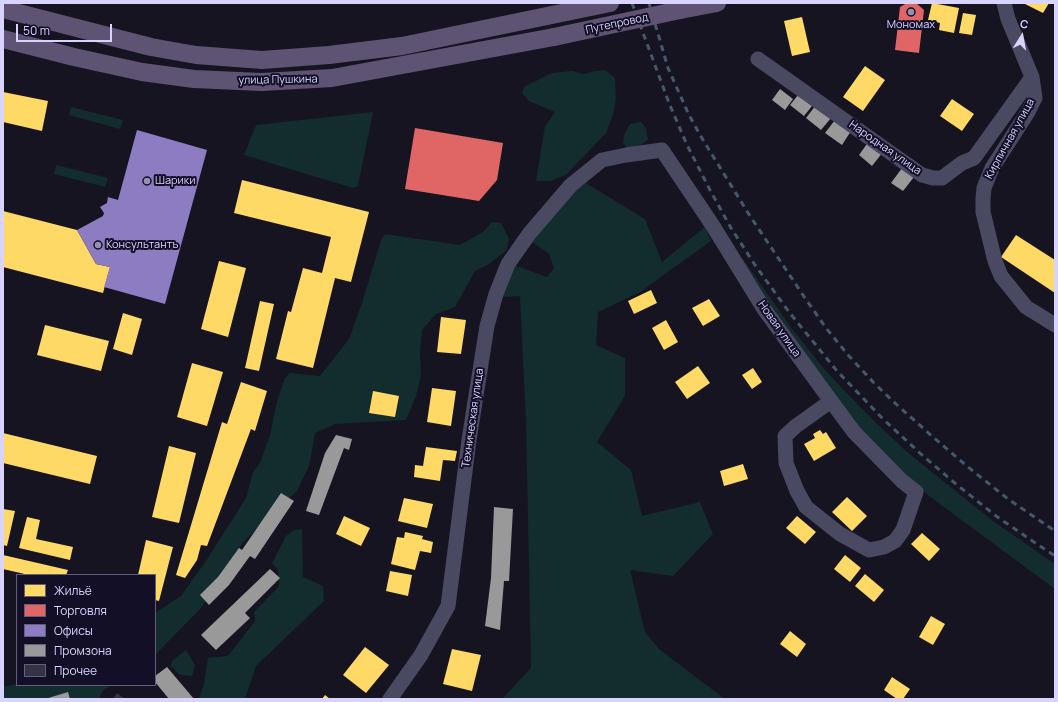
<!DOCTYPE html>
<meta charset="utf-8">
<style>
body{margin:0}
#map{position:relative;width:1058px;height:702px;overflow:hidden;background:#161421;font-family:Manrope,sans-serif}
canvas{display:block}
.frame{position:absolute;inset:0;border:4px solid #d9d4ff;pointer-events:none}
.legend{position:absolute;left:16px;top:574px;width:140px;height:112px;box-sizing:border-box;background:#130f26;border:1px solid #625e7d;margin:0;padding:5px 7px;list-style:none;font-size:12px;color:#d9d4ff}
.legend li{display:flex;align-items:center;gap:8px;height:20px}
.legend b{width:20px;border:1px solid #625e7d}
.north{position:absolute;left:1002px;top:16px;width:40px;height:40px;-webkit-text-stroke:3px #130f26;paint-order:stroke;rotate:11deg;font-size:11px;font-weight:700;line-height:16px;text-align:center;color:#d9d4ff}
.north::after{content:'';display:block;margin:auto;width:14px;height:18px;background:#d9d4ff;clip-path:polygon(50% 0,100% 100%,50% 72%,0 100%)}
.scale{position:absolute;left:16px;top:24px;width:96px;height:18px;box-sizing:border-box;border:2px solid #d9d4ff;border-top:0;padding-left:5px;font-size:12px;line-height:14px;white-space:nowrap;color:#d9d4ff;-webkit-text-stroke:3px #130f26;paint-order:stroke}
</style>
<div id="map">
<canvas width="1058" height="702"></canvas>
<div class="frame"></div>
<ul class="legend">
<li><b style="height:11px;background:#ffd966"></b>Жильё</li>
<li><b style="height:11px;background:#e06666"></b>Торговля</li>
<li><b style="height:11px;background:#8e7cc3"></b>Офисы</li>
<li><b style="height:11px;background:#999"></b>Промзона</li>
<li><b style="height:11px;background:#343243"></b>Прочее</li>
</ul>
<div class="north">С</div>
<div class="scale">50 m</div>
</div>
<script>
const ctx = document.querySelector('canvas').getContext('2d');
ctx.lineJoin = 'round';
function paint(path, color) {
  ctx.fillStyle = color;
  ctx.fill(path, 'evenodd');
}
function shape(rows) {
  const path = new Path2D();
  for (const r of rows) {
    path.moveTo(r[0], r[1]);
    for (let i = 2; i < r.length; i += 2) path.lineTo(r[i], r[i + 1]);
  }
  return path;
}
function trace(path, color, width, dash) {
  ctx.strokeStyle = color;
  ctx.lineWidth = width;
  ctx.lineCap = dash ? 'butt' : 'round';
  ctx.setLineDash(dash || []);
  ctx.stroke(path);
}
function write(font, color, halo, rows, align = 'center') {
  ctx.font = font + ' Manrope,sans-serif';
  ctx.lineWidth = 4;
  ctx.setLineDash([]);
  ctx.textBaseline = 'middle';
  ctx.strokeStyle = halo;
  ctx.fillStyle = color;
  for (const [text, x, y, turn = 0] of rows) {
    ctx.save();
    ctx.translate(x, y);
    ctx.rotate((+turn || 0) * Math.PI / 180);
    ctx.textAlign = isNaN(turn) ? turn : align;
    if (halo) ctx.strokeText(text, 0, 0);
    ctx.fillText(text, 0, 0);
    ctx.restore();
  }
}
paint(shape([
 [605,70,615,78,616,99,613,115,606,133,566,175,550,181,536,181,545,126,555,112,529,101,522,93,524,87,552,73,572,71,583,74,596,71],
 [71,107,123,120,120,129,69,115],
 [373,112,358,186,353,188,244,155,256,125],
 [641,122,646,128,648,140,639,146,628,148,623,143,624,135,630,124],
 [56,165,108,178,105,187,54,174],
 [581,180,645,219,662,262,705,227,711,241,640,292,598,312,596,345,625,358,625,396,597,442,631,470,642,516,700,502,713,534,673,576,630,570,645,632,659,649,725,699,502,699,531,668,526,421,520,296,503,297,511,264,547,277,554,268,549,254,532,242],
 [492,222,501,223,509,239,506,251,489,264,475,271,455,307,436,314,422,330,420,353,421,375,416,396,406,420,335,424,315,433,309,466,297,491,243,542,202,607,155,655,155,613,181,596,206,561,246,498,253,472,260,463,270,435,277,401,285,378,290,373,320,376,349,339,362,303,381,240,385,234,460,245,483,232],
 [743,259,793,330,820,364,837,383,873,420,907,452,993,521,1055,564,1055,589,929,496,907,477,875,445,835,399,782,329,741,260],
 [302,529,303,577,323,586,324,601,256,666,245,699,199,699,204,684,208,658,228,656,255,621,254,612,279,586,278,570,272,563,286,536,294,530],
 [186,650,195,665,192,676,180,675,171,666,172,661],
 [17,684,17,685,112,685,103,690,99,699,76,699,76,698,63,698,58,699,3,699,3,687]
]), '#132c2d');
paint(shape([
 [932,3,959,8,954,33,939,30,940,23,928,20],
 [1023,3,1049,3,1043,13],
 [963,13,976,15,972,35,959,33],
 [802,17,810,52,792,56,784,21],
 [865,66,885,80,863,111,843,97],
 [3,92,48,101,42,131,3,122],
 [952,99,974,114,962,131,940,116],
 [242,180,369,212,351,282,335,278,313,368,276,359,288,311,291,312,303,268,322,273,331,237,234,213],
 [3,211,77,230,96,264,110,267,103,293,3,267],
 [1016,235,1055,260,1055,293,1001,257],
 [219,261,246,268,228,337,201,329],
 [651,290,657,303,634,314,628,301],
 [709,299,720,316,703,326,692,308],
 [260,301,274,304,259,371,245,368],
 [123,313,142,319,132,355,113,349],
 [441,317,466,320,461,354,437,352],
 [666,320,678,342,664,350,652,328],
 [45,325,109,341,101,371,37,355],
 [192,363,223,372,207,426,177,417],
 [698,366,710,383,687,399,675,382],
 [753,368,762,382,752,389,742,375],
 [241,382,267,391,255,431,251,429,207,546,201,545,197,560,185,578,176,575,222,422,227,424],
 [432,388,456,391,451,426,427,422],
 [373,391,399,396,395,417,369,413],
 [820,430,823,434,826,432,836,448,814,461,804,444,815,438,813,434],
 [3,433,97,456,90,484,3,463],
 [169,446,196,453,179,523,152,517],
 [426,447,457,451,455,461,443,460,440,481,414,477,415,465,423,466],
 [743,464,748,479,724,486,720,471],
 [847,497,867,516,852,531,832,512],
 [404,498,433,504,427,528,398,521],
 [3,509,15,511,7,546,3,545],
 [344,516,370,528,361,546,336,534],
 [797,516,816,532,805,544,786,528],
 [27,517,40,520,36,539,73,547,70,560,19,548],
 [405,532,423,536,422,539,433,542,431,553,420,551,415,570,391,564,397,537,404,538],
 [922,533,940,549,929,561,911,544],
 [146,540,173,547,159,601,155,600,155,575,138,575],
 [3,555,68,570,66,575,29,575,3,569],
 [845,555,861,568,850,582,834,569],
 [390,571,412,575,408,596,386,591],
 [865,574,884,590,874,602,855,586],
 [931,616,945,624,933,645,919,637],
 [790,631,806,644,797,657,780,644],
 [365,647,389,665,366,693,343,675],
 [452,649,481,655,472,691,443,684],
 [892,677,910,689,903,699,897,699,884,690],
 [325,695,330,699,322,699]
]), '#ffd966');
paint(shape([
 [907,3,916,3,924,10,919,53,895,50,900,7],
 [415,128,503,143,497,180,479,201,405,189]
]), '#e06666');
paint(shape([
 [137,130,207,150,165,304,104,287,110,267,96,264,77,230,103,216,104,213,100,207,107,203,108,197,118,200]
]), '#8e7cc3');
paint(shape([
 [780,89,793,99,785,110,772,100],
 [798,95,812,106,804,116,790,105],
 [816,105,831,118,821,130,806,118],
 [835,120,851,131,842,145,825,133],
 [869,141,883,152,872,166,859,155],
 [902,168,914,177,903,191,891,183],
 [336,435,352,439,349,450,344,448,319,515,306,511,325,453],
 [281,493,294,501,255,559,250,556,229,585,209,605,200,595,218,577,239,548,242,550],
 [494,507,513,509,509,581,504,581,500,630,485,626,491,578],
 [270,569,280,578,245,613,250,618,216,650,201,635],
 [167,667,194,699,169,699,155,682,155,676],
 [68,692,70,699,45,699]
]), '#999');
paint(shape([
 [117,693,125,699,113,699]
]), '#343243');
trace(shape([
 [1004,3,1008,19,1032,77,1035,98,1028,112,992,168,984,188,983,199,983,212,995,261,1001,276,1026,307,1055,325],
 [758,59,922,175,933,178,942,178,962,163,974,158,1032,77],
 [390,699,421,655,448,606,469,440,487,326,496,294,508,264,529,234,571,185,602,160,626,155,662,150,713,226,764,309,831,401,854,432,902,481,916,492,903,530,895,541,884,547,869,550,840,534,806,507,797,491,786,463,785,436,796,426,831,401]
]), '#4a4962', 15);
trace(shape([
 [3,9,151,47,196,55,262,60,329,55,402,46,610,3],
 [680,10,717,3],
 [3,39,74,57,142,72,194,79,262,82,332,78,554,37]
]), '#5e5373', 18);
trace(shape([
 [632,3,669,103,687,145,710,190,731,228,755,265,789,312,837,371,862,397,883,419,922,455,956,484,996,516,1028,538,1055,556],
 [649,3,668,68,689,115,703,140,750,216,805,298,826,328,849,356,874,383,896,404,933,437,968,467,1008,499,1055,531]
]), '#43596b', 3, [6, 5]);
trace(shape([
 [554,37,680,10]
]), '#5e5373', 18);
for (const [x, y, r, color] of [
 [911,12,4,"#9591b1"],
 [147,181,4,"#9591b1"],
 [98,245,4,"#9591b1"]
]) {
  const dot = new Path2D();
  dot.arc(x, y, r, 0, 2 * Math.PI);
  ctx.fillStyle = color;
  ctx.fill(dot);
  trace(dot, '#130f26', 1.5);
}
write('11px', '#d9d4ff', '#130f26', [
 ["Путепровод",617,24,-12],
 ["улица Пушкина",278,80,-1],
 ["Кирпичная улица",1010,139,-61],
 ["Народная улица",885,148,35],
 ["Новая улица",779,329,55],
 ["Техническая улица",473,418,-82]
]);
write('11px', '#d9d4ff', '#130f26', [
 ["Мономах",911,25,"center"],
 ["Шарики",155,181],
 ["Консультантъ",106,245]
], 'left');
</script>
